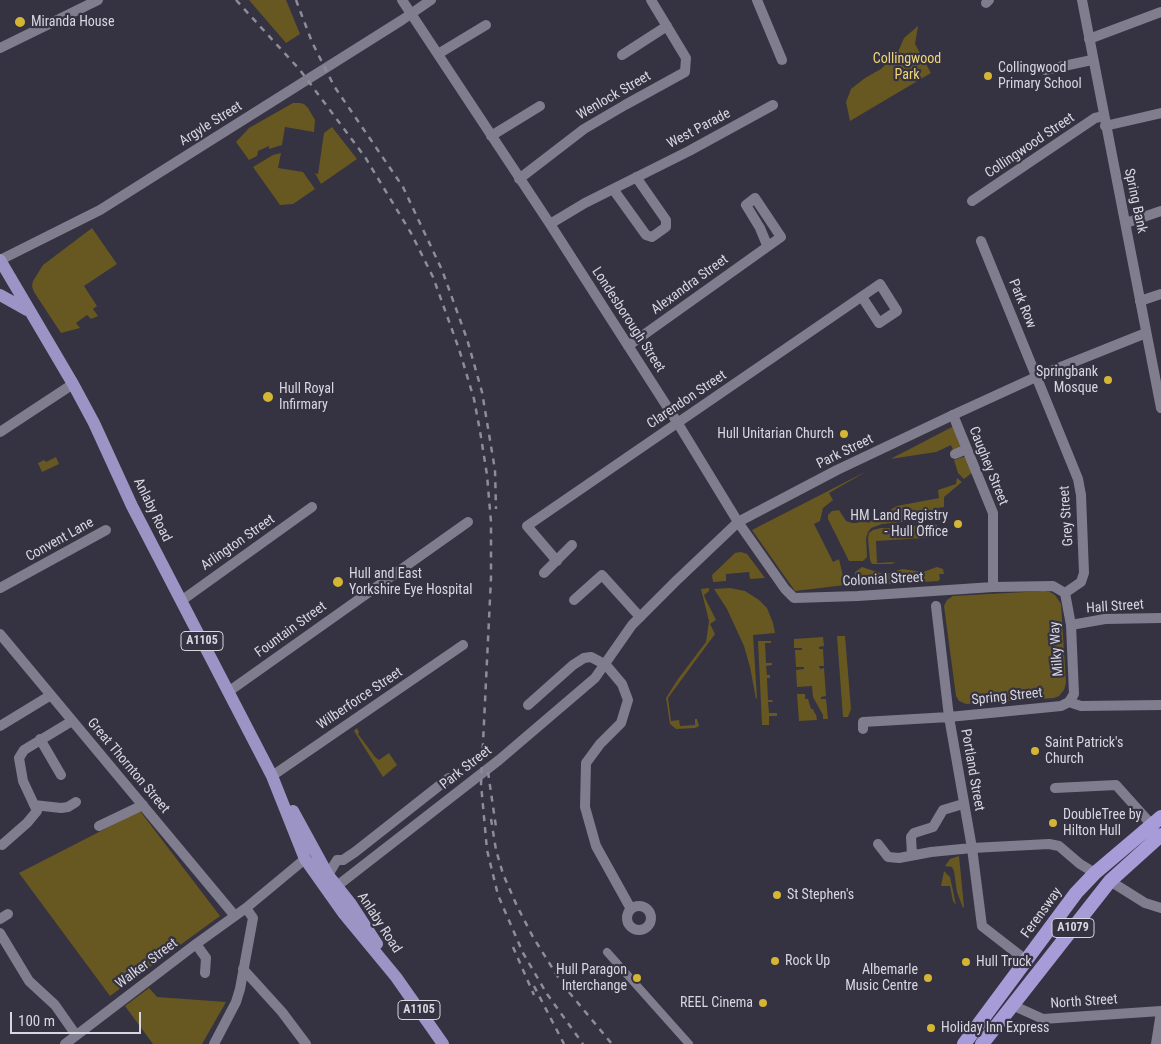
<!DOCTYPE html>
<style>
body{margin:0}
#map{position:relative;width:1161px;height:1044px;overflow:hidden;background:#353242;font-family:"Roboto Condensed",sans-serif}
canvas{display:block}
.scale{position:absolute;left:10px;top:1012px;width:131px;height:22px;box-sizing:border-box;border:2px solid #d8d7e0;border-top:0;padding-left:6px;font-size:15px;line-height:18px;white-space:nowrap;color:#d8d7e0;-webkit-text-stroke:4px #353242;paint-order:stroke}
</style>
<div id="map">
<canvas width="1161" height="1044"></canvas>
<div class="scale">100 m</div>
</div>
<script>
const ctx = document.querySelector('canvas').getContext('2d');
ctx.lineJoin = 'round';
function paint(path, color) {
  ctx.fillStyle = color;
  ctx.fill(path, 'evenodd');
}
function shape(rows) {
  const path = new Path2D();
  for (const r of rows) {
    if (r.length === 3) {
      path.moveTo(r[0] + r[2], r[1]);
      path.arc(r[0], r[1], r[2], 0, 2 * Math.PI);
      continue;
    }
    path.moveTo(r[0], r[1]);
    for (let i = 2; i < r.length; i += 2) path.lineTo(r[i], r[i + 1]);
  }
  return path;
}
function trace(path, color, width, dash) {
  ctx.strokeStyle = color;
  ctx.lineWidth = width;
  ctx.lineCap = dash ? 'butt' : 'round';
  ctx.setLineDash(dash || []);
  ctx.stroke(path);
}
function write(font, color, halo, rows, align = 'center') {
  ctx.font = font + ' "Roboto Condensed",sans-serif';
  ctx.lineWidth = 4.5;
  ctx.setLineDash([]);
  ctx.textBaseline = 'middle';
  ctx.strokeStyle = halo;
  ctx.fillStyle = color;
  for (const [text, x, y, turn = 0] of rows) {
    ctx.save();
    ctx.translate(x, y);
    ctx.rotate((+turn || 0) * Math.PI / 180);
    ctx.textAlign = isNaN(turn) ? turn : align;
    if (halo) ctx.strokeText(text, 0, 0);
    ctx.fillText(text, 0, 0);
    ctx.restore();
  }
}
paint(shape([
 [249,0,286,0,300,34,286,43],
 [918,26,915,44,931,73,850,121,846,102,851,89,865,78,881,69,898,52,904,38],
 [293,103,300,103,304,104,308,108,315,120,314,132,285,127,282,145,269,149,269,146,258,151,257,156,249,160,236,142,249,128],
 [332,127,357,159,321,184,315,173,318,174,324,133],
 [281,153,278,168,303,172,315,189,293,204,280,205,253,167,273,155],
 [92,228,117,264,84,286,97,306,93,309,98,316,91,319,87,315,76,323,80,328,61,333,34,292,32,286,33,281,43,265],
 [954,426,961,443,960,447,953,450,951,445,936,452,890,459,875,467],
 [56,457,59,464,42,472,38,463,44,460,46,462],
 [963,457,965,457,973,472,964,479,958,473,954,460],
 [869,470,829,493,833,500,823,508,820,521,814,524,833,562,839,559,845,585,795,591,752,530],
 [957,478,962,482,944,497,944,507,938,508,940,518,882,524,871,528,868,532,866,538,867,557,863,561,849,561,828,519,828,515,832,511,839,510,846,521,852,523,857,523,866,518,868,523,897,506,939,498,938,490,956,484],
 [931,524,937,525,938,528,938,537,876,541,877,563,896,562,891,564,872,564,870,560,868,538,869,533,873,530,881,528,896,528],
 [741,552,747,554,765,578,750,579,749,572,726,574,726,581,713,582,712,575,735,553],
 [862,567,883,574,890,573,902,569,923,572,937,567,943,569,944,574,939,574,940,579,938,581,861,586,856,583,855,572],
 [709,588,709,591,704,595,705,598,716,620,710,624,715,634,668,698,671,721,679,720,680,726,695,725,695,719,697,719,699,726,695,728,676,729,670,724,666,698,678,679,706,642,709,621,701,589],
 [730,588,745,591,759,600,767,608,773,623,775,633,753,635,757,698,756,699,750,667,744,646,727,609,714,589],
 [1044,591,1050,592,1055,595,1061,604,1066,683,1064,690,1059,696,1054,698,966,704,959,701,956,696,944,606,947,600,953,596],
 [837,636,845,636,851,709,848,717,843,717],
 [823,637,824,646,819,647,819,649,823,649,824,666,819,666,820,669,824,668,826,696,821,697,821,699,826,699,828,719,823,719,823,715,813,697,812,686,797,687,796,670,804,669,804,667,796,667,795,650,802,650,802,648,794,648,794,639],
 [758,641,771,641,771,643,765,643,766,663,772,663,772,665,766,666,767,675,770,675,770,678,767,678,768,700,772,700,773,702,768,702,769,713,777,713,777,716,769,716,769,725,762,725],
 [797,694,805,694,805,699,808,699,811,709,813,709,815,714,816,714,817,720,799,721],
 [357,728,359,732,358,734,375,757,379,760,389,753,397,765,383,777,354,731],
 [140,811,220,916,110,996,19,873],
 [959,856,964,907,963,908,957,892,954,871,952,867,945,866,950,859],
 [944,871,950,877,956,905,953,901,950,886,941,886],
 [149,988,157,997,226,1002,202,1044,153,1044,125,1006]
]), '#675821');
trace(shape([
 [607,952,689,1044]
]), '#807d8f', 8);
trace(shape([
 [402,0,550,224,677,422,738,522,785,589,794,598,858,596,993,587,1053,586,1065,593],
 [757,0,782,60],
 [986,3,989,0],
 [1089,39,1161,12],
 [0,48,98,0],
 [438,54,486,25],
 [622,55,667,26],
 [1045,70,1092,60],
 [1105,126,1161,113],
 [491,136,540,106],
 [519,179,584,129,625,105,685,72,686,58,651,0],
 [613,189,646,235,652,237,666,227,666,220,636,177],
 [972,201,1095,118,1104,116],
 [1126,223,1161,211],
 [550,224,585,203,689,151,773,105],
 [981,241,1078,479,1081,495,1084,573,1081,582,1065,593],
 [1140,301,1161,294],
 [628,346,781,237,755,198,746,205,760,228,767,245],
 [953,415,993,513,993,587],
 [0,432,73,384],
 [955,454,967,449],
 [557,561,527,526,880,284,897,311,879,323,862,297],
 [544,573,572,545],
 [0,588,106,530],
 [1065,593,1071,625,1074,694,1069,702],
 [574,600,602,575,640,617],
 [181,601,312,507],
 [936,606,949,717,972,848,982,926,1027,961],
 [1071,625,1105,619,1161,618],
 [0,634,235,916],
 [228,692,468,522],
 [528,705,573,665,584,658,591,657,606,665,622,684,628,700,621,723,600,744,586,763,585,807,596,846,631,909],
 [0,726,51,695],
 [863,729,863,722,949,717,1061,706,1069,702,1081,706,1161,705],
 [40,739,61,775],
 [272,776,463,645],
 [1055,788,1116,785,1151,824],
 [34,805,61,808,68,807,76,802],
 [99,826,143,805],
 [878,844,888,857,899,858,931,852,972,848,1049,844,1059,846,1080,864,1095,873],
 [2,845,27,823,37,811,23,781,19,758,24,750,72,721],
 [912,855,911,837,914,833,933,827,943,810,963,804],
 [328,875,337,860,343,860,355,852,449,778],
 [1110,881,1145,903,1161,908],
 [639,918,12],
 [0,919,8,914],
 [0,933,29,981,55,1005,76,1035],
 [196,944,206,958,205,973],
 [243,969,282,1012,306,1044],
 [1012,1005,1043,1019,1161,1011],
 [65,1044,196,944,246,908,305,859],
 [214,1044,236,1002,240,989,253,918,246,908],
 [1156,1044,1161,1012]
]), '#807d8f', 10);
trace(shape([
 [1082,0,1161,408],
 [0,260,100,210,402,20,431,0],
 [337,886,499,760,595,678,632,625,678,579,738,522,837,470,953,415,1036,377,1146,333]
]), '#807d8f', 10);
trace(shape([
 [0,260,73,384,94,423,132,506,272,776,305,859,344,914,396,977,443,1044],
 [0,295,27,310],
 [293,811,328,875,351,904,377,944]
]), '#9d94c6', 12);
trace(shape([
 [964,1044,1076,893,1095,873,1161,817],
 [982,1044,1110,881,1161,835]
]), '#a79cd8', 14);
trace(shape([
 [236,0,300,70,365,157,411,233,433,277,459,349,474,399,480,431,487,475,491,522,491,578,481,784,487,850,498,895,523,953,547,994,583,1044],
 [296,0,312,42,334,86,403,187,442,270,467,339,482,392,495,470,496,509],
 [488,772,496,827],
 [491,819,496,850,503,874,517,906,533,937,563,985,612,1044],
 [513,947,534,995],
 [534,986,564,1044]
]), '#8e8c98', 2.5, [6, 6]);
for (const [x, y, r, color] of [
 [20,22,6,"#d5b534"],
 [988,76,5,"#d5b534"],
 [1108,380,5,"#d5b534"],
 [268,397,6,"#d5b534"],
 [844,434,5,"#d5b534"],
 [958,524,5,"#d5b534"],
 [338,582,6,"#d5b534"],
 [1035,751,5,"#d5b534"],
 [1053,823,5,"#d5b534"],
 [777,895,5,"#d5b534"],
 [775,961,5,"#d5b534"],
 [966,962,5,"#d5b534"],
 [637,978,5,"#d5b534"],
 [928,978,5,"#d5b534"],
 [763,1003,5,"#d5b534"],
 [931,1028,5,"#d5b534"]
]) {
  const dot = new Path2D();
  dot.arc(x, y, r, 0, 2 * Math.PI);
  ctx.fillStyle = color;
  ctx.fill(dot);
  trace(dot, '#353242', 2);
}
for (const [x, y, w] of [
 [202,641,42],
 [1073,928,42],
 [419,1010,42]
]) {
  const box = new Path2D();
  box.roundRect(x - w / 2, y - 9.5, w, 19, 4);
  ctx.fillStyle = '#353242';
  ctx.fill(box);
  trace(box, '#d8d7e0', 1);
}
write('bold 12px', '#d8d7e0', null, [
 ["A1105",202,641],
 ["A1079",1073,928],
 ["A1105",419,1010]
]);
write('14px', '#d8d7e0', '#353242', [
 ["Miranda House",31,22],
 ["Collingwood",998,68],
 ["Primary School",998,84],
 ["Springbank",1098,372,"right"],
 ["Mosque",1098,388,"right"],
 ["Hull Royal",279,389],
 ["Infirmary",279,405],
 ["Hull Unitarian Church",834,434,"right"],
 ["HM Land Registry",948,516,"right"],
 ["- Hull Office",948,532,"right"],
 ["Hull and East",349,574],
 ["Yorkshire Eye Hospital",349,590],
 ["Saint Patrick's",1045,743],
 ["Church",1045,759],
 ["DoubleTree by",1063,815],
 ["Hilton Hull",1063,831],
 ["St Stephen's",787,895],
 ["Rock Up",785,961],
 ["Hull Truck",976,962],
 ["Hull Paragon",627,970,"right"],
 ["Interchange",627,986,"right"],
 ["Albemarle",918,970,"right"],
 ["Music Centre",918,986,"right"],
 ["REEL Cinema",753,1003,"right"],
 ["Holiday Inn Express",941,1028]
], 'left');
write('14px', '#f0d678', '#353242', [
 ["Collingwood",907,59],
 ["Park",907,75]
]);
write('14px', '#d8d7e0', '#353242', [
 ["Wenlock Street",614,96,-30],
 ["Argyle Street",211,124,-32],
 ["West Parade",699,129,-28],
 ["Collingwood Street",1030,146,-34],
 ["Spring Bank",1135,201,78],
 ["Alexandra Street",690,285,-36],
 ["Park Row",1022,304,68],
 ["Londesborough Street",628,320,57],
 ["Clarendon Street",687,400,-34],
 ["Park Street",845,452,-26],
 ["Caughey Street",988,466,68],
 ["Anlaby Road",152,510,64],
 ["Grey Street",1067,516,-94],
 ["Convent Lane",60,540,-29],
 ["Arlington Street",238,543,-35],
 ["Colonial Street",883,580,-3],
 ["Hall Street",1115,607,-4],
 ["Fountain Street",291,630,-36],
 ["Milky Way",1057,649,-94],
 ["Spring Street",1007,697,-6],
 ["Wilberforce Street",360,699,-34],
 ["Great Thornton Street",128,766,50],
 ["Park Street",466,768,-38],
 ["Portland Street",972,770,80],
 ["Ferensway",1042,913,-54],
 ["Anlaby Road",379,923,57],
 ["Walker Street",147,964,-37],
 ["North Street",1084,1002,-4]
]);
</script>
